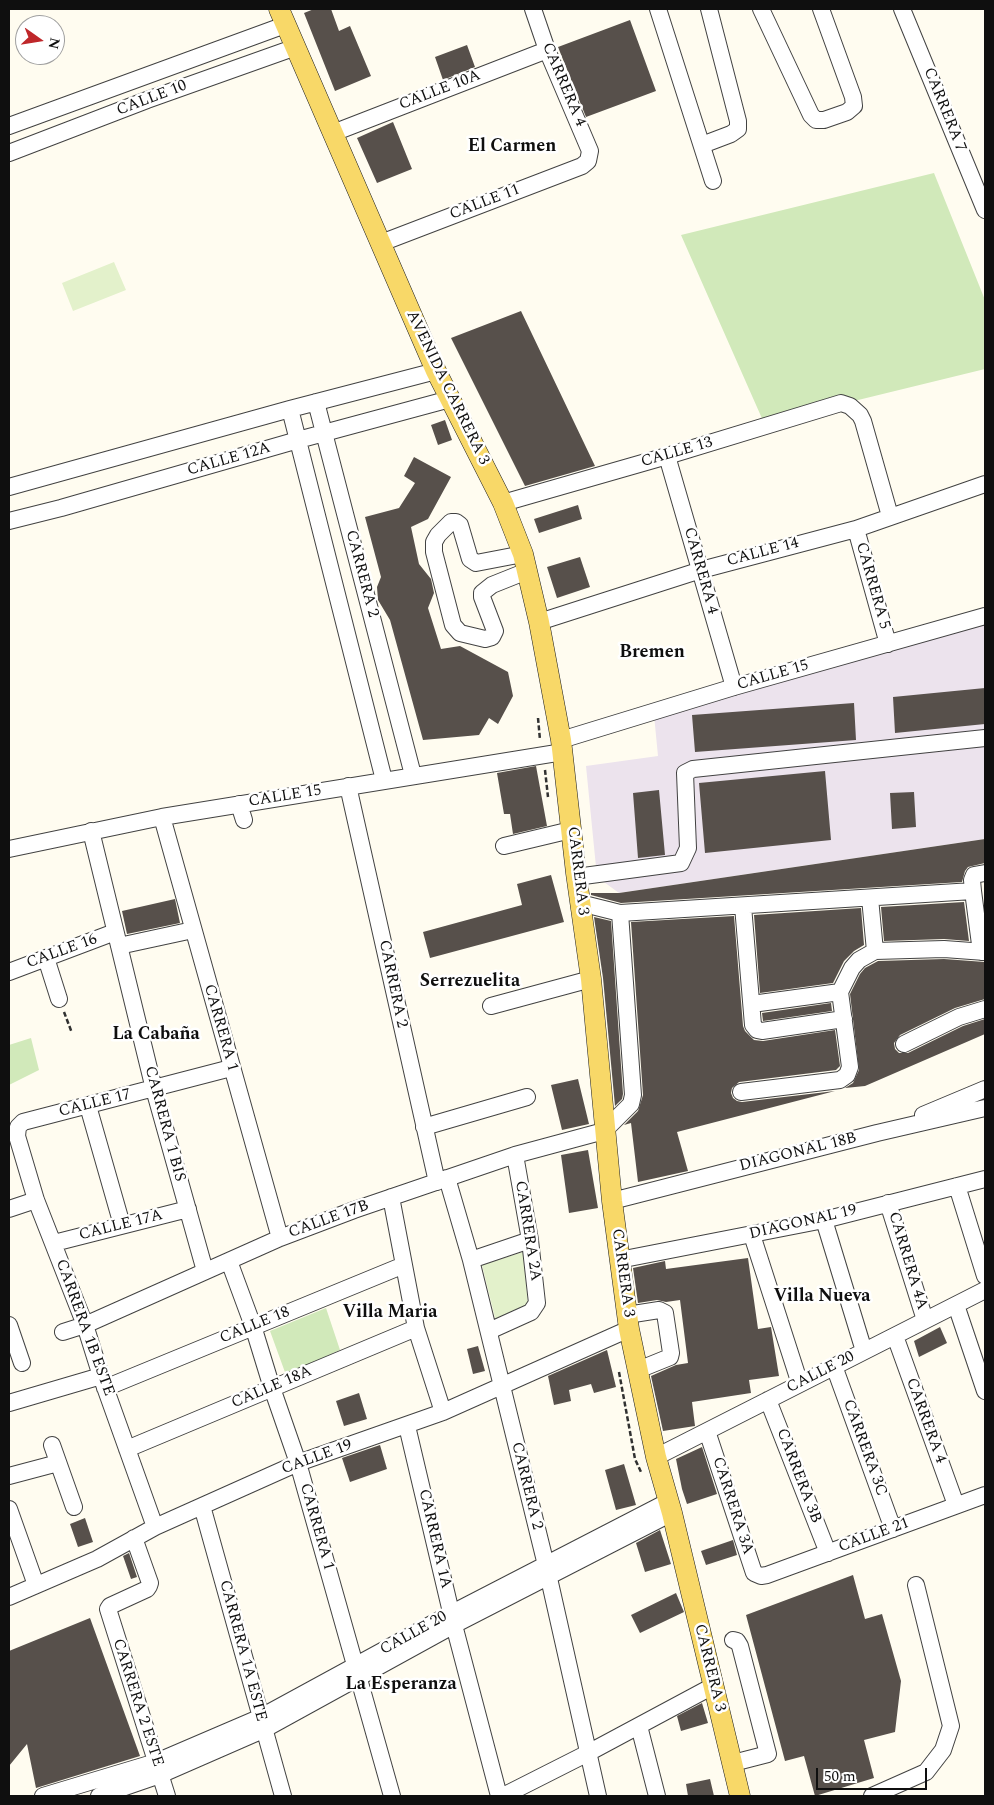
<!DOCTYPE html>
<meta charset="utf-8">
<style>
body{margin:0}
#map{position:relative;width:994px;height:1805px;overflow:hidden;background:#fffcf0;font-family:Spectral,serif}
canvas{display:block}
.frame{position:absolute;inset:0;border:10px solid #0f0f0f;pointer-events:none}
.north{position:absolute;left:15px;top:15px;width:50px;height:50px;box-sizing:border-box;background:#fff;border:1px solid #9f9f9f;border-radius:50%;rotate:103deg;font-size:14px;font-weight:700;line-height:20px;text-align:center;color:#0f0f0f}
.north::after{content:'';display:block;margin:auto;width:18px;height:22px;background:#bf272a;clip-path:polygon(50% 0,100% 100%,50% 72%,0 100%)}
.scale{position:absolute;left:816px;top:1768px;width:111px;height:22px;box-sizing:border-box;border:2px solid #0f0f0f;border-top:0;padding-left:6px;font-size:15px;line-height:18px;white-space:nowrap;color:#0f0f0f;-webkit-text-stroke:4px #fff;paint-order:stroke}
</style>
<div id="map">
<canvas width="994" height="1805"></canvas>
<div class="frame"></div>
<div class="north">N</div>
<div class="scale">50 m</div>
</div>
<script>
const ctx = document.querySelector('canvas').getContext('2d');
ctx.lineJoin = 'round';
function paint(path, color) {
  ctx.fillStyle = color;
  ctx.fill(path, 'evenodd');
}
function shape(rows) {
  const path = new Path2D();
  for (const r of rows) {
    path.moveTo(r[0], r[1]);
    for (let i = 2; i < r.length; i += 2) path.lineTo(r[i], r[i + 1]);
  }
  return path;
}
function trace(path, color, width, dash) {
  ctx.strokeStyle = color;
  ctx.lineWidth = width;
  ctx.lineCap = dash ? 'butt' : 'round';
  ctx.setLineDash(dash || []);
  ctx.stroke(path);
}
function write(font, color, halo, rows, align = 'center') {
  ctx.font = font + ' Spectral,serif';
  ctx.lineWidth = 5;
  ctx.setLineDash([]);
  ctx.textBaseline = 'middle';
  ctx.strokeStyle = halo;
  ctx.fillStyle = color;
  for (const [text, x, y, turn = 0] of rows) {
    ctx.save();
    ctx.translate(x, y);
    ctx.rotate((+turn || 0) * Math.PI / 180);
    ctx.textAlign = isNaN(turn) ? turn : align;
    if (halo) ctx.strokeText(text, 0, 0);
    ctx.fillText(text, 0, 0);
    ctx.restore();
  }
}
paint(shape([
 [985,618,985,839,619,893,597,877,586,766,658,756,654,715]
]), '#ece3ed');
paint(shape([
 [934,173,985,300,985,369,764,423,681,235],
 [31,1038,39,1070,9,1085,9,1045],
 [326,1308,340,1350,286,1375,270,1331]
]), '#d1e9ba');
paint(shape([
 [114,262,126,290,73,311,62,283],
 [523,1252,528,1305,496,1322,482,1265]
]), '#e3f1cb');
paint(shape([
 [314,9,331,9,339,31,350,26,371,76,335,91,304,13],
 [630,20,656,91,586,117,558,47],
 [467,45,475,67,443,80,435,57],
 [393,122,412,169,377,183,357,138],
 [521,311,595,466,525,486,451,338],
 [445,420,452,440,438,445,431,425],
 [414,457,451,477,428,519,411,527,419,564,431,579,434,593,428,608,441,649,460,646,508,672,513,696,498,724,489,718,479,735,423,740,390,620,378,600,377,587,381,577,365,517,399,508,415,483,404,476],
 [578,505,582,519,539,533,534,519],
 [580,557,590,587,557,598,547,567],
 [985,688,985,724,895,733,893,697],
 [854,703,856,740,695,752,692,715],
 [536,766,547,826,513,834,510,814,504,814,497,773],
 [825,771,831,840,705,853,699,783],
 [659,790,665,855,638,858,633,793],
 [914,792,916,827,892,829,890,793],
 [985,839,985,863,968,867,965,871,962,882,621,903,591,895,591,893,619,893],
 [551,875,564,922,430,958,423,932,522,905,517,884],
 [175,899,180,923,127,934,122,911],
 [964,902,969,941,944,939,884,941,881,907],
 [861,908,864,945,854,951,844,961,833,983,760,993,754,915],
 [734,916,743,1026,745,1031,754,1040,763,1041,835,1030,840,1066,836,1070,739,1082,732,1088,731,1093,733,1098,737,1101,742,1102,835,1091,677,1132,688,1171,638,1182,631,1123,624,1125,638,1111,643,1095,631,922],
 [594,917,611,921,623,1094,622,1099,615,1106,603,978],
 [944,959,985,962,985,999,955,1008,900,1035,894,1043,895,1049,899,1053,908,1053,963,1026,985,1019,985,1034,865,1086,845,1088,853,1083,859,1070,850,994,860,974,865,968,878,961],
 [831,1003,832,1011,763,1021,762,1013],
 [578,1079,589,1124,562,1130,551,1085],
 [588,1150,598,1208,569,1213,561,1155],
 [748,1258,758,1329,771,1327,779,1376,749,1380,751,1393,692,1402,695,1426,663,1431,651,1376,676,1365,688,1363,680,1300,666,1302,657,1300,638,1303,633,1268,665,1261,666,1269],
 [940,1327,947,1343,919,1357,914,1341],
 [478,1346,485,1371,473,1374,467,1349],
 [607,1350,616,1387,594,1393,591,1384,569,1390,571,1401,554,1405,548,1376],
 [359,1393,367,1419,344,1426,336,1401],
 [380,1445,387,1469,350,1482,342,1458],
 [702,1447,717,1494,687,1504,682,1489,676,1459],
 [624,1464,636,1505,616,1510,605,1470],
 [85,1518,93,1542,78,1547,70,1524],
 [660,1530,671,1564,645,1572,636,1543],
 [733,1540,737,1555,706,1565,701,1551],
 [129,1553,137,1577,131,1579,123,1556],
 [853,1575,865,1619,882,1614,901,1681,895,1732,864,1740,874,1778,815,1796,804,1756,785,1761,746,1615],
 [676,1593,684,1612,640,1633,631,1615],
 [90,1618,140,1756,36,1788,27,1744,9,1766,9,1651],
 [702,1703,708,1723,681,1731,677,1716],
 [710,1779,714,1796,688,1796,686,1784]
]), '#57504b');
const minor = shape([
 [658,9,713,181],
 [761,9,811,115,816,120,824,120,847,112,854,106,853,97,821,9],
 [902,9,985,210],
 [9,126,285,25],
 [333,133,547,50],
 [702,145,731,134,738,129,738,121,709,9],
 [9,153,147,100,296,47],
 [381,243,582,166,588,161,590,151,547,50,533,9],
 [316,402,413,775],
 [290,409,384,780],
 [667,456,734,687],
 [9,487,290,409,436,371],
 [503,503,667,456,841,403,850,406,860,415,863,421,890,516],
 [9,521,61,508,298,440,450,399],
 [856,529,888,644],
 [523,554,476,563,470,559,460,525,456,522,451,522,438,535,434,542,434,552,453,625,460,633,485,639,492,637,495,631,482,597,482,593,492,585,527,571],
 [539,622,701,570,856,529,985,484],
 [561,740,734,687,985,616],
 [348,786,437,1182],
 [239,804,244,820],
 [162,817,280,1238],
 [91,831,154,1089,205,1271],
 [504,846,571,830],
 [9,849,162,817,563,752],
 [576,877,681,863,688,848,685,773,693,769,985,738],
 [973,891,981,952],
 [870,898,875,951,944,949,985,952],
 [580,903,620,913,973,891,972,880,974,875,985,873],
 [743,906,753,1025,757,1030,762,1031,844,1019],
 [119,946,193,930],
 [46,958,59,999],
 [9,972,115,932],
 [840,992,852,968,859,960,875,951],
 [491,1006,591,979],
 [904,1044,959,1017,985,1009],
 [741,1092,840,1080,847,1075,850,1067,840,992,752,1004],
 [88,1106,122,1225],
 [923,1115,985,1089],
 [424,1127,527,1097],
 [447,1178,471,1260,546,1565,598,1796],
 [957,1186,985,1276],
 [391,1197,416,1328,443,1412],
 [612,1201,877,1133,985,1108],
 [888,1203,925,1320],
 [9,1209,36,1200],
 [824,1220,864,1351],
 [752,1235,800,1384],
 [54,1243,188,1209],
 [471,1260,530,1240],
 [619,1260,824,1220,985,1179],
 [229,1261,253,1326,272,1388,298,1463,392,1796],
 [956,1305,985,1391],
 [627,1315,659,1310,665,1313,671,1353,670,1357,638,1370],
 [9,1325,22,1363],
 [489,1331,531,1312,537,1303,530,1240,515,1155],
 [63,1332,85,1325,280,1238,354,1210,515,1155,604,1131,631,1104,633,1095,620,913],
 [895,1336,956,1505],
 [834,1366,893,1529],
 [105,1388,404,1265],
 [768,1400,828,1553],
 [9,1403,101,1376],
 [407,1426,454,1625,499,1796],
 [707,1431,754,1573,761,1576,767,1575,985,1495],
 [52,1445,74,1507],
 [127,1449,416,1328],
 [656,1457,985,1290],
 [9,1476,58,1463],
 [202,1506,283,1796],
 [9,1509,36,1585],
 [155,1527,101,1376,85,1325,36,1200,17,1136,18,1127,23,1122,231,1068],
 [134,1538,150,1583,149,1586,147,1589,110,1606,108,1609,167,1796],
 [9,1597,97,1559,155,1527,298,1463,443,1412,629,1329],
 [639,1726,657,1796],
 [733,1763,768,1754,740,1646,737,1641,733,1640],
 [43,1796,156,1762,261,1717,452,1613,669,1501],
 [99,1796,160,1775,263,1730,454,1625,672,1513],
 [503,1796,588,1753,713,1686],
 [872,1796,926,1772,943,1750,951,1726,916,1585]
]);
const major = shape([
 [279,9,436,371,503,503,523,554,539,622,561,740,576,873,591,979,612,1201,629,1329,656,1457,672,1513,740,1796]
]);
trace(minor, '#424242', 18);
trace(major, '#202020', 21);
trace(shape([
 [538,718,540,740],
 [545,770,548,797],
 [64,1012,72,1033],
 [619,1372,635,1459,641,1472]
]), '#313131', 2.5, [5, 2.5]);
trace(minor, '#fff', 16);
trace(major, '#f8d868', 20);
write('16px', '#0f0f0f', '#fff', [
 ["CARRERA 4",563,85,67],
 ["CALLE 10A",440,91,-21],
 ["CALLE 10",152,99,-21],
 ["CARRERA 7",944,110,68],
 ["CALLE 11",485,203,-21],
 ["AVENIDA CARRERA 3",447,388,64],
 ["CALLE 13",677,453,-16],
 ["CALLE 12A",229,460,-16],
 ["CALLE 14",763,553,-15],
 ["CARRERA 4",700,571,74],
 ["CARRERA 2",361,574,75],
 ["CARRERA 5",872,586,74],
 ["CALLE 15",773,676,-16],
 ["CALLE 15",285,797,-9],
 ["CARRERA 3",577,871,83],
 ["CALLE 16",62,952,-20],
 ["CARRERA 2",392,984,78],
 ["CARRERA 1",220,1028,74],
 ["CALLE 17",95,1104,-14],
 ["CARRERA 1 BIS",164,1124,75],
 ["DIAGONAL 18B",798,1153,-14],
 ["CALLE 17B",329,1220,-20],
 ["DIAGONAL 19",803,1223,-13],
 ["CALLE 17A",121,1226,-14],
 ["CARRERA 2A",527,1231,81],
 ["CARRERA 4A",907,1261,73],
 ["CARRERA 3",622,1273,82],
 ["CALLE 18",255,1326,-22],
 ["CARRERA 1B ESTE",84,1328,70],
 ["CALLE 20",821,1373,-27],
 ["CALLE 18A",272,1388,-23],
 ["CARRERA 4",925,1421,70],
 ["CARRERA 3C",864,1448,70],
 ["CALLE 19",317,1458,-20],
 ["CARRERA 3B",798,1476,69],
 ["CARRERA 2",526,1486,76],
 ["CARRERA 3A",732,1506,72],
 ["CARRERA 1",316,1527,74],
 ["CALLE 21",874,1536,-20],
 ["CARRERA 1A",434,1539,77],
 ["CALLE 20",414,1634,-29],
 ["CARRERA 1A ESTE",242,1651,75],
 ["CARRERA 3",709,1668,76],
 ["CARRERA 2 ESTE",137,1703,72]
]);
write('bold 18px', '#0f0f0f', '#fff', [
 ["El Carmen",512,147],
 ["Bremen",652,653],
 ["Serrezuelita",470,982],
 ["La Cabaña",156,1035],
 ["Villa Nueva",822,1297],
 ["Villa Maria",390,1313],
 ["La Esperanza",401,1685]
]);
</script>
